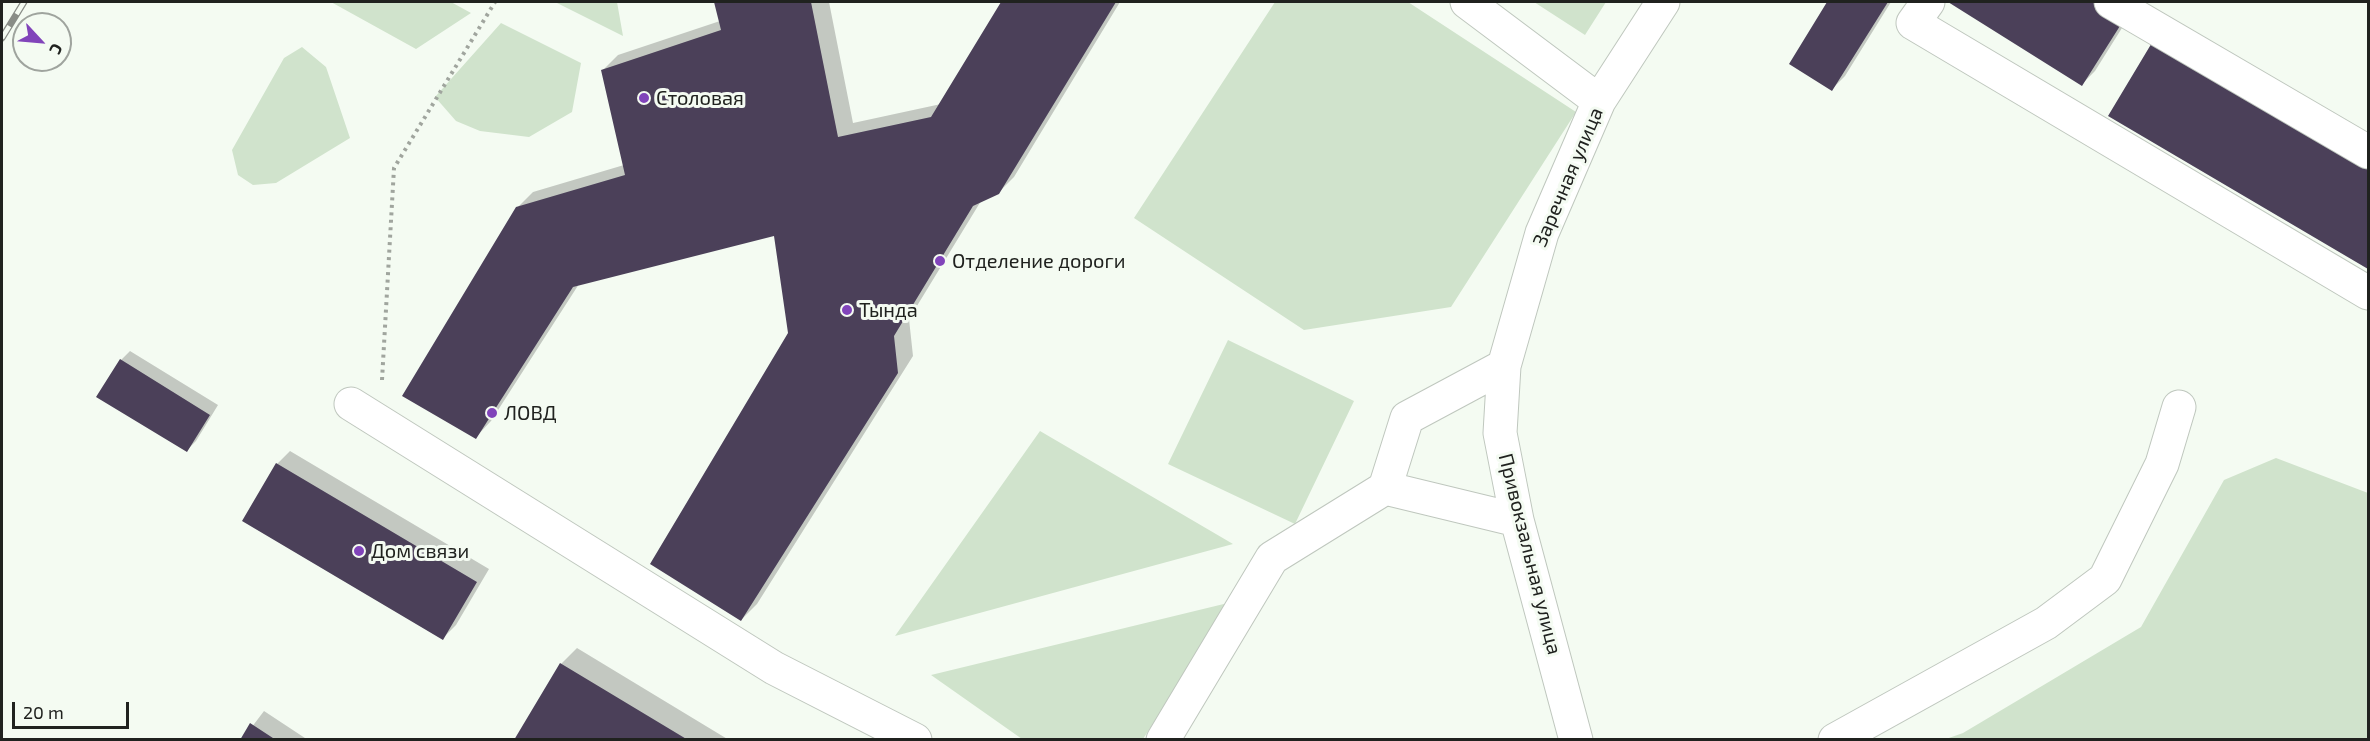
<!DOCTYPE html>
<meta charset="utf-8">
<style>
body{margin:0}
#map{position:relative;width:2370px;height:741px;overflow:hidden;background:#f4fbf2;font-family:"Exo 2",sans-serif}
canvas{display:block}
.frame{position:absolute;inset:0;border:3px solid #20221f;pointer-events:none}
.north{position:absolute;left:12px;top:12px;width:60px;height:60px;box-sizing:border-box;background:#f4fbf2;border:2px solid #9fa49e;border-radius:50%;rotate:116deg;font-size:16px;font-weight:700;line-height:24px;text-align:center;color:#20221f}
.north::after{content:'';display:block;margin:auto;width:21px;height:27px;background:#8144ba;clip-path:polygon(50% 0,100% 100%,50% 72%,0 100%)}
.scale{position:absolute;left:12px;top:702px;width:117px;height:27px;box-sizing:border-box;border:3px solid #20221f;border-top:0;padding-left:8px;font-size:18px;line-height:21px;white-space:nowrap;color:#20221f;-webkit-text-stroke:4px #f4fbf2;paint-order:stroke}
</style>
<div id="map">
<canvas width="2370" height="741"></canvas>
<div class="frame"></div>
<div class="north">С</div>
<div class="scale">20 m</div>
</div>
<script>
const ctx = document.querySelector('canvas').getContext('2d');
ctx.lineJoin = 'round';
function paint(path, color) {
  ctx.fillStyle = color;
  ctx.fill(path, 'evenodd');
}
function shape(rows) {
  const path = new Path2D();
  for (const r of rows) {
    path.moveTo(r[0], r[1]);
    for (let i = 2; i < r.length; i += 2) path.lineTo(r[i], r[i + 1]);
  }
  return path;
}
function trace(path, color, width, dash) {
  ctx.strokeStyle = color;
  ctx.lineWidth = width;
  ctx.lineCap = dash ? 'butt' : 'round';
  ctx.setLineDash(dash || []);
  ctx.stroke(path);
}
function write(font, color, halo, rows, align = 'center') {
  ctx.font = font + ' "Exo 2",sans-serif';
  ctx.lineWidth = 6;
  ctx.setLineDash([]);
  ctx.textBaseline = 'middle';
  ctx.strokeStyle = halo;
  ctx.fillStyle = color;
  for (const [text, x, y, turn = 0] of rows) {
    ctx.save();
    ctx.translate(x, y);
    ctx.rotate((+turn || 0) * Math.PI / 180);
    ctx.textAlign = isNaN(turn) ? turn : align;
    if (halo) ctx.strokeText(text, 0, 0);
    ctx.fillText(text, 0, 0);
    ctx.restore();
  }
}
paint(shape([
 [331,2,451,2,471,13,416,49],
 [555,2,617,2,623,36],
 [1275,2,1408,2,1576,112,1451,307,1304,330,1134,218],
 [1534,2,1606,2,1585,35],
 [501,23,581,63,572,112,529,137,480,131,456,121,435,97],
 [302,47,326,67,350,138,276,183,253,185,238,175,232,150,284,58],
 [1228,340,1354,401,1295,524,1168,464],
 [1040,431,1233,544,895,636],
 [2276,458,2368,493,2368,739,1946,739,1963,733,2141,627,2224,480],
 [1232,602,1143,739,1022,739,931,675]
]), '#d0e3cc');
paint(shape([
 [716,2,829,2,853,123,941,104,1003,2,1120,2,1014,177,998,193,981,201,909,319,913,356,757,604,741,620,790,334,775,234,579,284,491,421,476,437,517,208,533,192,624,165,602,71,618,55,720,21],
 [1829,2,1891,2,1845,76,1832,89,1791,63],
 [1951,2,2133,2,2137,4,2095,71,2082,84],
 [2111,116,2368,137,2368,267],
 [130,351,218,405,196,441,187,450,121,360],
 [290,451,489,569,456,625,443,638,277,464],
 [577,648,729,740,515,740,561,664],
 [264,711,308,740,242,740]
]), '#0003');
paint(shape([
 [714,2,811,2,838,137,931,117,1001,2,1116,2,999,194,973,206,894,336,898,373,741,621,650,564,788,333,774,236,573,287,476,439,402,396,516,207,625,175,601,70,721,30],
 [1827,2,1888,2,1832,91,1789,64],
 [1948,2,2099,2,2125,18,2082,86],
 [2156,36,2368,161,2368,269,2108,116],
 [120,359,210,415,187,452,96,397],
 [276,463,477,582,443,640,242,521],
 [560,663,688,740,514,740],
 [250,723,276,740,240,740]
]), '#4b4059');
const minor = shape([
 [1467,2,1599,101],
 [1928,2,1913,23,2368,293],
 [2111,2,2368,152],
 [351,404,774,668,915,740],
 [1385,488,1517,520],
 [1163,740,1272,558,1385,488,1407,418,1504,366],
 [1576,740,1517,520,1500,433,1504,366,1542,233,1599,101,1663,2],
 [1835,740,2046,623,2105,579,2162,464,2179,407]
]);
trace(minor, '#bfc7be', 35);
trace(shape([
 [382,380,394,168,495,2]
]), '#a0a59e', 4, [3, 4.5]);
trace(minor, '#fff', 33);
const rail = shape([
 [2,38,24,2]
]);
trace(rail, '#898d87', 7);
trace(rail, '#f4fbf2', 4.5, [14]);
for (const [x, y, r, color] of [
 [644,98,6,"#8144ba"],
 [940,261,6,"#8144ba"],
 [847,310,6,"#8144ba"],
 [492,413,6,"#8144ba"],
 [359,551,6,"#8144ba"]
]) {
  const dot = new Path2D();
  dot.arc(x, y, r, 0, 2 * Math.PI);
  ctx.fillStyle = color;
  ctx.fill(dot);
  trace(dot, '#f4fbf2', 2);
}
write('20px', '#20221f', '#f4fbf2', [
 ["Столовая",656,98],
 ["Отделение дороги",952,261],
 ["Тында",859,310],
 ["ЛОВД",504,413],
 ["Дом связи",371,551]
], 'left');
write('20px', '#20221f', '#f4fbf2', [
 ["Заречная улица",1568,177,-67],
 ["Привокзальная улица",1530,554,76]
]);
</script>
